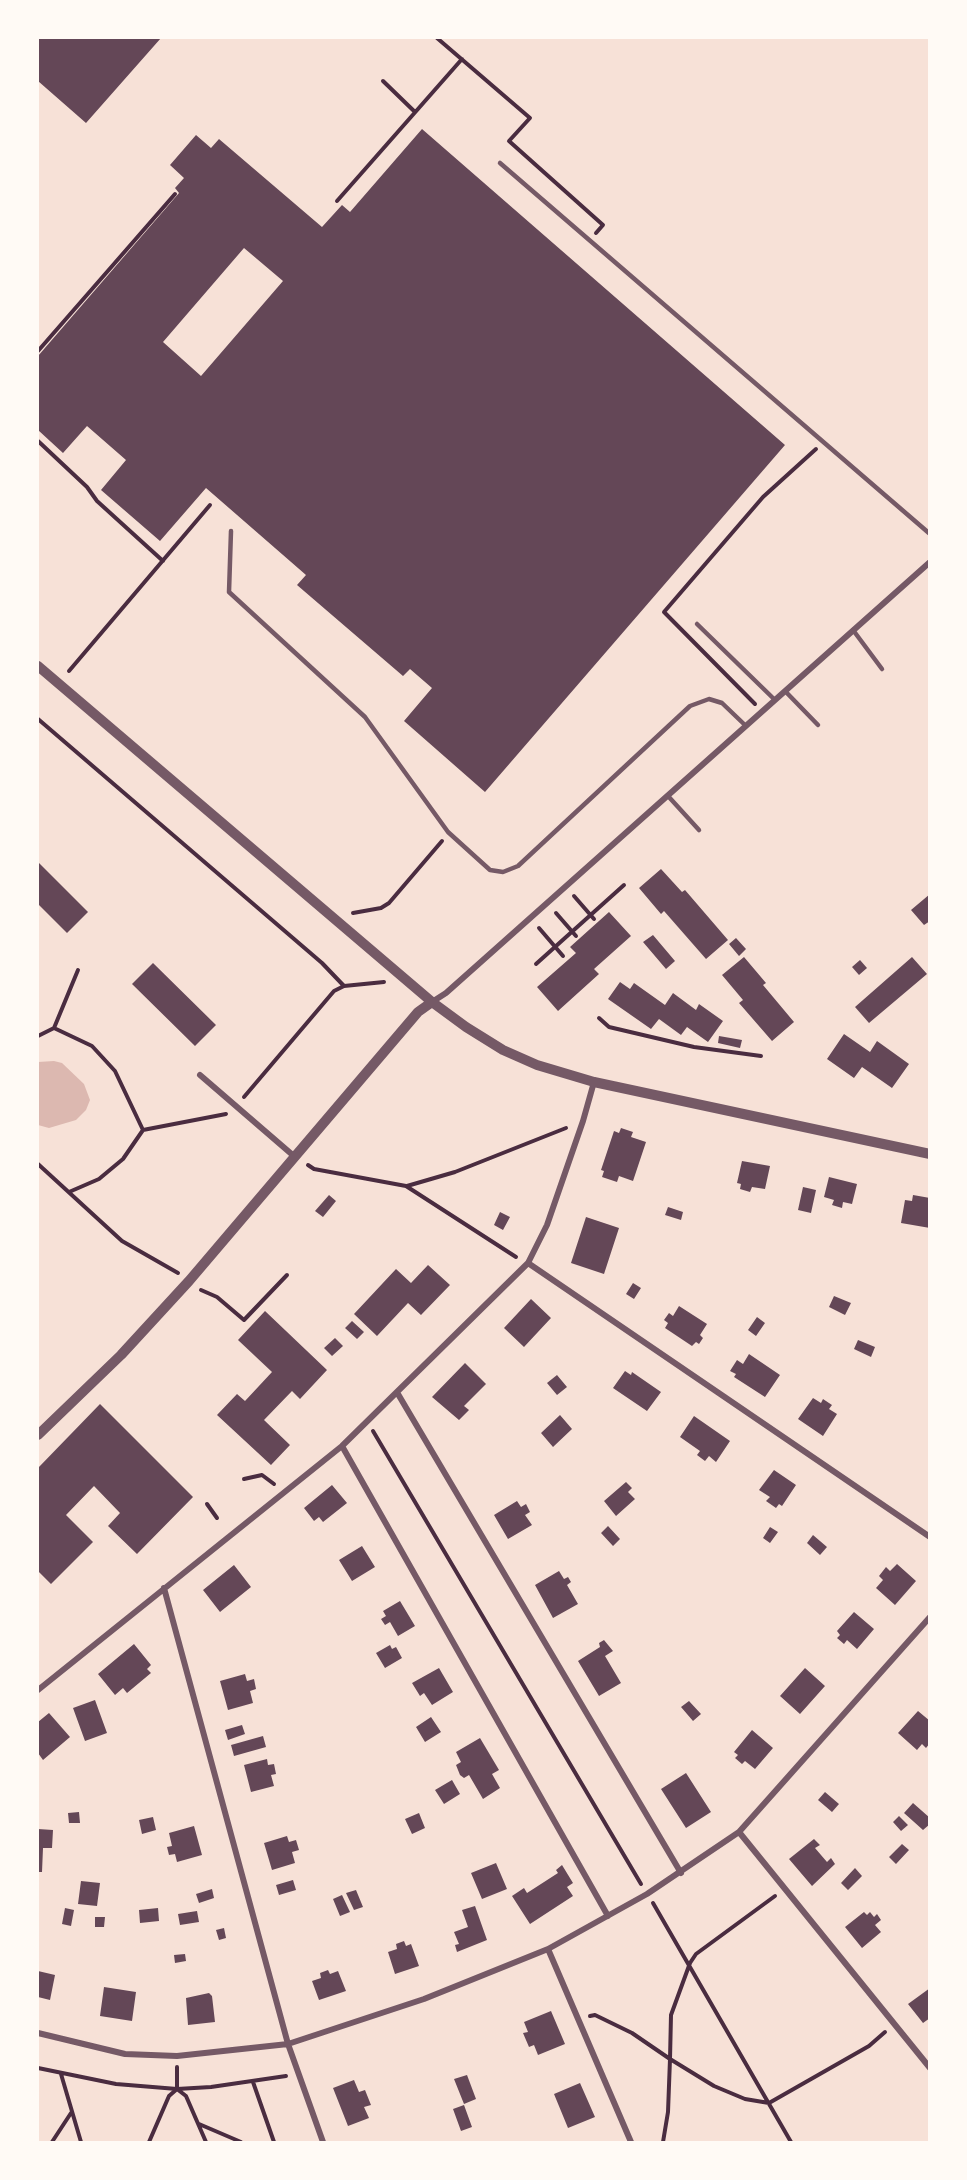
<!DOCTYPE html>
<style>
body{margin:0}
#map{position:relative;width:967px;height:2180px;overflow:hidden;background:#f7e1d7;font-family:"Sofia Sans Condensed",sans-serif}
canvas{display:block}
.frame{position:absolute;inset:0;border:39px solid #fffaf5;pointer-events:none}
</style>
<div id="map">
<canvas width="967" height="2180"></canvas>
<div class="frame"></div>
</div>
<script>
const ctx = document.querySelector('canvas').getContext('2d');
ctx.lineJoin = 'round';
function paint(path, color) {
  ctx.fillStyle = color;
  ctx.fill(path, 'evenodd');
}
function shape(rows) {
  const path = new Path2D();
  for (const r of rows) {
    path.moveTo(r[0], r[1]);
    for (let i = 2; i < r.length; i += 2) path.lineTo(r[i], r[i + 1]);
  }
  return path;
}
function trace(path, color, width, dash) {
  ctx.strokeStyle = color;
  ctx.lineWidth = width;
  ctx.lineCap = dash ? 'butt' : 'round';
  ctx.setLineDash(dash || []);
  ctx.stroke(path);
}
paint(shape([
 [54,1061,62,1063,84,1084,90,1100,86,1110,76,1120,49,1128,38,1125,38,1062]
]), '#dcb8b0');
paint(shape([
 [38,38,161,38,86,123,38,81],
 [422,129,785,445,485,792,404,721,432,688,410,669,403,676,297,585,306,575,206,488,160,541,101,490,126,460,87,426,63,453,38,430,38,356,179,193,175,188,184,178,170,165,196,135,211,148,219,139,322,227,342,205,350,212],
 [244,248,283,281,201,376,163,342],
 [38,862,88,912,67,933,38,904],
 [661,869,682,892,685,890,728,940,706,959,664,911,661,914,639,888],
 [930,894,930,921,924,925,911,910],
 [609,912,631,936,594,969,599,974,558,1011,537,987,576,953,570,947],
 [653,935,675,961,666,969,643,942],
 [736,938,746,949,739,956,729,944],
 [744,957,766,983,763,985,794,1022,772,1041,739,1003,743,1000,722,975],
 [912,957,927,974,869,1023,855,1007],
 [860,960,867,968,859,975,852,967],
 [153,963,216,1025,195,1046,132,984],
 [620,982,630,989,634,983,665,1005,673,993,696,1010,699,1004,723,1021,708,1042,687,1027,681,1035,659,1019,651,1029,608,999],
 [844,1034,870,1052,877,1041,909,1064,892,1088,862,1067,854,1078,827,1059],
 [719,1036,742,1040,740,1048,718,1043],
 [621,1128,633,1132,631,1137,646,1142,633,1181,619,1176,617,1182,602,1177,604,1171,601,1170,614,1131,619,1133],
 [742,1161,770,1166,765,1189,752,1187,750,1192,740,1189,741,1184,737,1183],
 [829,1177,857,1184,852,1204,843,1202,842,1208,832,1205,834,1200,824,1197],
 [803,1187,816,1190,811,1213,798,1210],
 [329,1195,336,1201,323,1217,315,1211],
 [913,1195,930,1198,930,1228,901,1223,905,1200,912,1201],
 [668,1207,683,1212,681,1220,665,1215],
 [500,1212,510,1217,503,1230,494,1225],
 [586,1217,619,1228,604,1274,571,1263],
 [428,1265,450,1285,421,1315,408,1303,377,1336,354,1314,396,1269,411,1283],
 [633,1283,641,1288,634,1299,626,1294],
 [834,1296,851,1303,845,1315,829,1307],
 [531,1299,551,1318,524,1347,504,1328],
 [679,1306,707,1324,700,1335,703,1338,699,1344,696,1342,692,1346,665,1328,668,1323,664,1320,669,1313,673,1316],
 [265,1311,327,1370,300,1399,292,1391,264,1420,290,1445,271,1465,217,1415,237,1394,245,1401,272,1372,238,1340],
 [757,1317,765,1323,756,1336,748,1330],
 [352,1321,364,1332,357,1339,345,1328],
 [335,1338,343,1346,332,1356,324,1348],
 [858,1340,875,1347,871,1357,854,1349],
 [749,1354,780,1375,765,1397,734,1377,736,1374,730,1371,737,1360,743,1364],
 [465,1363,486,1384,464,1406,469,1410,459,1420,432,1397],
 [625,1371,631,1375,632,1372,661,1392,647,1411,613,1388],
 [557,1375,567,1387,557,1395,547,1383],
 [813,1398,821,1403,823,1399,832,1405,829,1409,837,1414,823,1436,798,1419],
 [100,1404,193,1497,137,1554,108,1526,120,1513,94,1486,66,1515,93,1542,51,1584,38,1571,38,1468],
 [560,1415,572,1429,553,1447,541,1433],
 [694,1416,730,1441,716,1462,709,1456,705,1461,697,1455,700,1451,680,1437],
 [774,1470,796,1485,782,1506,779,1504,776,1508,766,1501,770,1497,759,1490],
 [626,1482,632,1488,628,1492,635,1499,616,1516,604,1501],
 [332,1485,347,1503,323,1522,319,1517,314,1521,304,1508],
 [517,1501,521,1507,526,1504,530,1512,525,1515,532,1525,508,1539,494,1515],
 [608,1526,620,1539,613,1546,601,1533],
 [770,1527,778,1532,770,1543,763,1538],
 [813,1535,827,1547,820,1555,807,1543],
 [362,1546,375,1567,352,1581,339,1560],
 [897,1564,916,1581,895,1605,876,1588,883,1580,879,1576,886,1567,890,1571],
 [234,1565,251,1587,220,1612,203,1590],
 [559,1571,564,1579,568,1577,571,1582,567,1585,578,1604,553,1618,535,1585],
 [400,1601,415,1626,398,1636,390,1622,385,1625,381,1619,386,1616,383,1611],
 [854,1612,874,1629,857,1649,847,1640,844,1644,837,1638,840,1635,837,1631],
 [604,1640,613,1651,605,1656,621,1683,599,1696,578,1661,600,1647,599,1643],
 [134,1644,151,1665,147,1669,151,1673,127,1693,123,1688,115,1695,98,1674],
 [390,1645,392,1649,396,1647,402,1658,385,1668,376,1653],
 [439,1668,453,1692,432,1705,424,1693,420,1696,412,1683],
 [805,1668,825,1686,800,1714,780,1696],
 [245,1674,247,1681,254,1679,256,1689,250,1691,253,1703,228,1710,220,1681],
 [95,1700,107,1733,85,1741,73,1708],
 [689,1701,701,1714,693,1721,681,1707],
 [918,1711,930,1721,930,1743,926,1748,922,1744,917,1750,898,1733],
 [49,1713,70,1737,43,1760,38,1753,38,1722],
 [431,1717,441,1732,425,1742,416,1727],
 [242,1725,245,1734,228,1740,225,1730],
 [752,1730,773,1748,755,1769,745,1761,742,1764,735,1758,738,1755,734,1752],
 [263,1736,266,1747,234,1756,231,1745],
 [480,1738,499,1770,492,1774,500,1788,483,1799,469,1775,464,1778,460,1775,456,1765,461,1762,456,1752],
 [267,1759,268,1765,274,1764,276,1774,271,1775,274,1786,251,1792,244,1765],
 [686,1773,711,1812,686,1828,661,1789],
 [452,1780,460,1794,444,1804,435,1790],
 [825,1792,839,1804,832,1812,818,1800],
 [913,1803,930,1818,930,1824,923,1830,904,1813],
 [79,1812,80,1823,69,1823,68,1813],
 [419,1813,425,1828,412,1834,405,1819],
 [899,1816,908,1825,901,1831,893,1822],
 [153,1817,156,1830,142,1834,139,1820],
 [194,1826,202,1855,177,1862,175,1854,169,1855,167,1847,172,1846,169,1833],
 [38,1829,53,1830,52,1848,43,1848,42,1872,38,1872],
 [287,1836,289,1842,296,1840,299,1850,292,1852,295,1863,272,1870,264,1843],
 [814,1839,820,1845,815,1848,827,1862,831,1858,835,1864,812,1886,789,1859],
 [902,1844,909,1850,896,1864,889,1857],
 [496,1863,507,1889,482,1899,471,1873],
 [562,1865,573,1883,567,1887,573,1896,530,1924,512,1896,524,1888,527,1893,558,1873,556,1870],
 [855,1868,862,1876,848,1890,841,1883],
 [293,1880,296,1890,279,1895,276,1885],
 [81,1881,100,1883,97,1906,78,1904],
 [212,1889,214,1898,199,1903,196,1894],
 [356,1890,363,1907,354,1910,346,1893],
 [342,1895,350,1912,340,1916,333,1899],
 [475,1906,487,1940,457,1952,455,1945,459,1944,454,1932,468,1927,462,1910],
 [65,1908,74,1910,71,1926,62,1924],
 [158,1908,159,1921,140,1923,139,1910],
 [197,1911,199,1922,180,1925,178,1914],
 [864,1912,867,1915,870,1912,874,1917,877,1914,881,1920,875,1925,881,1932,862,1948,845,1927],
 [95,1917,105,1917,104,1927,95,1927],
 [224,1928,226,1938,219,1940,216,1930],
 [404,1941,406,1946,411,1944,419,1966,395,1974,388,1952,397,1949,396,1944],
 [185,1954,186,1961,175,1963,174,1955],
 [328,1970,330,1974,338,1971,346,1991,319,2000,312,1981,321,1978,320,1973],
 [38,1971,55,1975,50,2000,38,1997],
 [104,1987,136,1992,132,2021,100,2016],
 [930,1988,930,2018,923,2023,908,2004],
 [209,1993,212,1996,215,2022,188,2025,186,1998],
 [551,2011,565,2044,538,2055,534,2045,529,2047,523,2033,528,2032,524,2022],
 [467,2075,476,2099,464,2104,454,2079],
 [354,2080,359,2092,365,2090,371,2105,364,2107,369,2118,348,2126,333,2088],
 [580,2083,595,2117,568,2128,554,2094],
 [464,2105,472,2127,461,2131,453,2109]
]), '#644757');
trace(shape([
 [437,38,530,118,509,141,603,225,596,233],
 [383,81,415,112],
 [337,201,462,59],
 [38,351,175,194],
 [38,441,87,487,97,501,163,561],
 [69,671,210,505],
 [755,704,664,612,763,497,816,449],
 [38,719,322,963,344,986],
 [574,896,594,919],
 [353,913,381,908,389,903,442,841],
 [556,913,576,936],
 [539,928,563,956],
 [536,964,624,885],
 [599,1018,609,1027,694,1047,761,1056],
 [54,1028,92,1046,115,1071,143,1130],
 [38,1036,54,1028,78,970],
 [244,1097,334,991,344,986,384,982],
 [38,1164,122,1241,178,1273],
 [308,1165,314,1169,406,1186,516,1257],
 [407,1186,455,1172,566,1128],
 [69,1192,99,1179,123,1159,143,1130,226,1114],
 [201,1290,217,1297,244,1320,287,1275],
 [373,1431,641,1884],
 [244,1479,262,1475,274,1484],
 [207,1504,217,1518],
 [775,1896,696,1954,690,1963,671,2015,670,2059,714,2086,745,2099,769,2103,869,2046,885,2032],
 [653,1903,791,2142],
 [590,2016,595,2015,632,2033,670,2059,668,2112,663,2142],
 [38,2068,116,2084,177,2089,211,2087,286,2076],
 [61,2074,81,2142],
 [253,2082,274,2142],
 [177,2089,186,2096,206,2142],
 [199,2124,241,2142],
 [52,2142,71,2113],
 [149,2142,169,2096,177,2089,177,2067]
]), '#4a2c40', 4);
trace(shape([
 [500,163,930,534],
 [231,531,229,592,365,717,448,832,490,870,503,872,518,866,690,706,709,699,722,703,746,726],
 [697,624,775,700],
 [853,630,882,669],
 [785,691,818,725],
 [668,796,699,830]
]), '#755966', 4.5);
trace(shape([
 [432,1002,446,993,930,562],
 [200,1075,295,1157],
 [528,1263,930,1537],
 [398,1394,681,1873],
 [342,1446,608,1916],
 [164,1588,288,2044,323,2142],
 [38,1690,342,1446,528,1263,547,1225,583,1121,594,1082],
 [739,1832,930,2068],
 [548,1949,631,2142],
 [38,2033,125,2054,177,2056,288,2044,424,1999,548,1949,647,1894,739,1832,930,1617]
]), '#755966', 6);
trace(shape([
 [38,666,432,1002,466,1027,503,1050,537,1065,594,1082,930,1154],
 [38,1435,121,1355,189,1281,418,1012,432,1002]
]), '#755966', 10);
</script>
